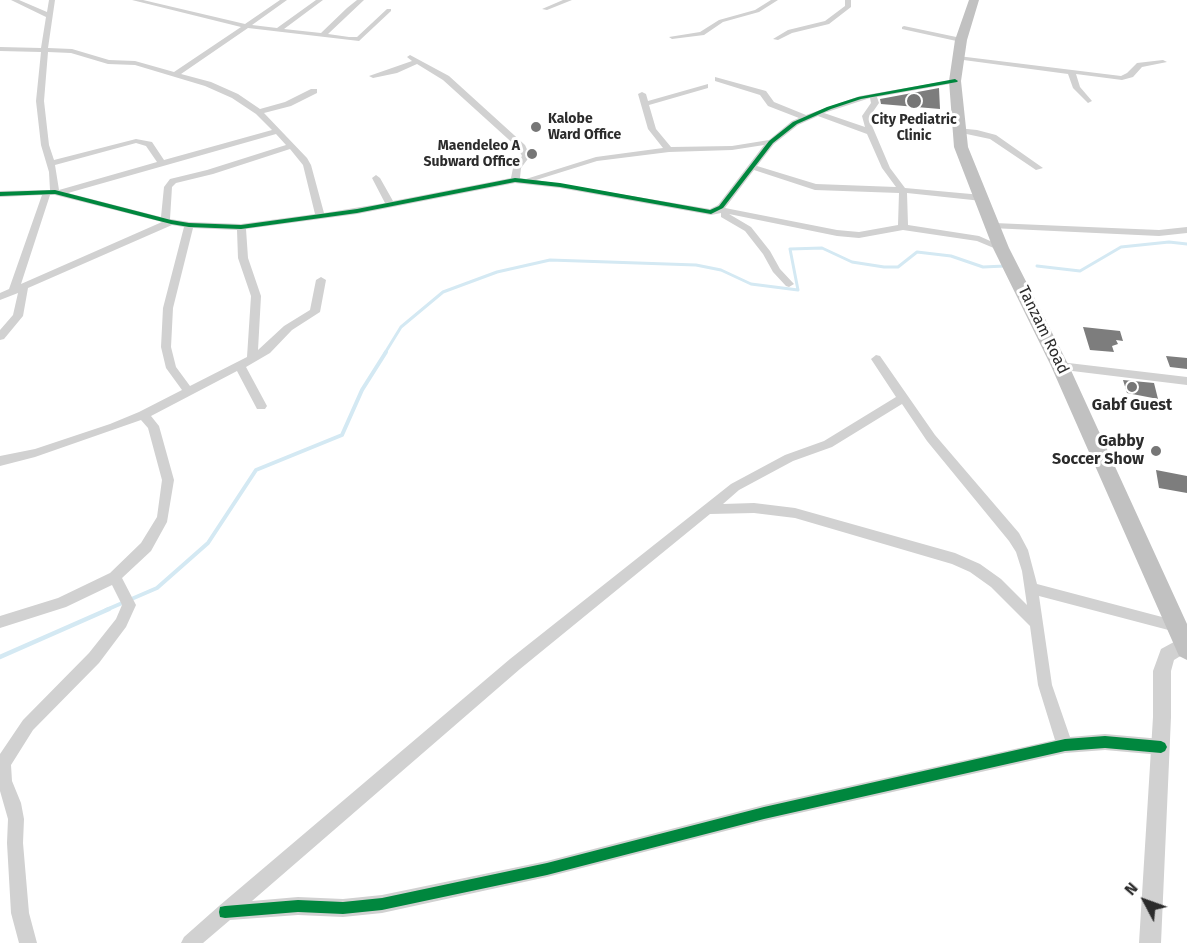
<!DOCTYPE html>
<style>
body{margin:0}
#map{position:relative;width:1187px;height:943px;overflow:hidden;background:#fff;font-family:"Fira Sans",sans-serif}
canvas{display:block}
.north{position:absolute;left:1115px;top:871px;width:60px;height:60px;-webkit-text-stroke:4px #fff;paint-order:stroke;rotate:311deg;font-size:16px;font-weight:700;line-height:24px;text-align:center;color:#2c2c2c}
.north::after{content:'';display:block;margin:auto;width:21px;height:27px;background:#2c2c2c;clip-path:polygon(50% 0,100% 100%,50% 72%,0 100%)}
</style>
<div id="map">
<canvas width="1187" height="943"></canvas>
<div class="north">N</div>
</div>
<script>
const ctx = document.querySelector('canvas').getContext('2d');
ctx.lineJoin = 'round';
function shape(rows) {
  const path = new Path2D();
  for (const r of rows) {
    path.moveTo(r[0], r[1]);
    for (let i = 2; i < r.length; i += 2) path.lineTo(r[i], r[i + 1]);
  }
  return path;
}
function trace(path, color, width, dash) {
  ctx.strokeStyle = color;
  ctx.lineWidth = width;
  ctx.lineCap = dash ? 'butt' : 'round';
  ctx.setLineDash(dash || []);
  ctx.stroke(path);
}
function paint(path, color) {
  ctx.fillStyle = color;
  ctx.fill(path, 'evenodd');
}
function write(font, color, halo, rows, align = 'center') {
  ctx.font = font + ' "Fira Sans",sans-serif';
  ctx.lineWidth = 6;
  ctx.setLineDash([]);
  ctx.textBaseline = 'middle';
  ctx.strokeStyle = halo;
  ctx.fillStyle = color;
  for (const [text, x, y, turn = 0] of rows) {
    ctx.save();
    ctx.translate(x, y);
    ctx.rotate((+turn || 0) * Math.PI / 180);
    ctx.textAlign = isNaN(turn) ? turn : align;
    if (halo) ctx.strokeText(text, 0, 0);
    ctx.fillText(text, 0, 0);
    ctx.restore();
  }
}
trace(shape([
 [1037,266,1080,271,1121,247,1169,242,1187,244],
 [385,353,401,327,443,292,497,272,550,260,696,265,721,270,751,284,798,290,790,249,822,248,852,262,884,267,898,267,917,252,951,256,983,267,1005,266]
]), '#d4e9f3', 3);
trace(shape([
 [106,610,157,588,208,543,256,470,342,435,362,390,386,352]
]), '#d4e9f3', 4);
trace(shape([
 [0,657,109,609]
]), '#d4e9f3', 4.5);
paint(shape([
 [939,88,940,109,881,104,880,99],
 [1083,327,1120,331,1123,341,1116,340,1118,344,1112,346,1114,352,1090,350],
 [1166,356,1187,358,1187,369,1170,367],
 [1123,380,1154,383,1158,399,1127,393],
 [1156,470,1187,476,1187,493,1159,488]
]), '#7d7d7d');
paint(shape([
 [11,0,19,0,47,12,49,0,55,0,48,48,72,49,109,60,135,61,174,72,241,27,132,0,143,0,245,24,280,0,287,0,252,25,277,28,316,0,323,0,284,29,321,33,347,8,357,0,364,0,328,34,349,37,357,37,387,9,391,9,391,11,359,41,248,28,181,74,211,82,238,94,260,109,285,102,311,89,317,89,317,93,291,106,264,113,307,158,311,165,324,213,385,203,372,178,376,175,380,178,393,201,511,178,513,168,522,156,518,148,443,80,417,64,397,73,373,78,369,76,412,61,407,57,410,55,449,76,525,145,530,156,521,168,520,178,526,179,596,157,663,148,648,129,638,94,642,92,646,94,648,101,708,84,708,88,649,105,656,129,671,147,732,146,769,140,792,121,799,118,768,106,760,95,715,81,715,77,766,91,774,102,806,115,860,96,958,79,959,81,955,83,877,97,879,103,870,116,870,121,890,168,905,188,982,195,986,198,982,201,907,193,908,225,979,236,1006,248,1001,251,977,241,903,230,859,238,837,236,729,214,751,227,770,251,780,269,794,284,789,287,786,286,773,272,763,254,745,231,721,217,721,213,711,215,560,188,515,183,357,214,246,229,248,258,261,296,258,350,284,326,310,310,316,280,321,277,326,280,320,312,292,330,270,353,246,367,267,406,265,409,257,409,237,371,151,416,159,426,174,480,167,522,151,551,122,578,136,605,126,627,99,663,33,730,11,765,12,781,21,803,24,819,23,843,29,913,37,943,19,943,11,913,7,843,8,819,0,791,0,754,23,720,89,653,116,619,122,605,112,585,66,607,0,628,0,616,58,598,110,573,141,543,157,517,162,480,148,428,141,420,35,457,0,466,0,456,35,449,110,424,139,412,182,390,166,368,161,347,163,308,184,227,172,225,28,288,23,316,4,339,0,340,0,330,13,315,18,293,0,300,0,293,9,289,42,195,0,197,0,191,50,190,49,172,41,145,36,101,41,52,0,51,0,47,41,48,46,17,11,0],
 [48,52,71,53,108,64,135,65,205,86,232,98,256,114,272,130,164,160,152,142,136,139,54,160,49,145,44,101,48,52],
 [870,98,871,103,862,116,865,127,824,113,870,98],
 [818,116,867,134,882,168,896,187,816,184,757,166,774,144,798,125,818,116],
 [276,134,286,145,207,170,170,179,164,187,161,217,68,193,276,134],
 [136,143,146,146,157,162,59,190,55,165,136,143],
 [764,145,718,205,710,209,536,180,597,161,669,152,732,150,764,145],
 [290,149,303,165,315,214,241,224,189,222,170,219,172,187,176,183,213,174,290,149],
 [754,170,815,190,899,193,898,225,859,232,837,230,725,208,754,170],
 [50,195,55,195,162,222,21,284,50,195],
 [193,228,237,230,238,258,251,296,247,357,190,386,176,367,171,347,173,308,193,228],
 [563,0,572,0,547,10,542,9,563,0],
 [771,0,778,0,759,12,723,22,704,35,672,39,669,37,700,32,719,20,755,10,771,0],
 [845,0,851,0,851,7,829,24,792,33,778,40,773,39,788,30,825,21,845,6,845,0],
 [904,26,961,38,964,40,961,42,902,29,902,27,904,26],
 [958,56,1121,76,1127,73,1137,63,1163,60,1167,62,1142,67,1133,77,1122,80,1076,74,1080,87,1092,101,1088,103,1073,88,1068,74,956,59,956,57,958,56],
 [957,128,977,130,996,135,1043,168,1036,170,990,139,957,132,957,128],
 [994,223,1159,230,1187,227,1187,233,1159,236,991,228,991,224,994,223],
 [876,355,880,356,935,435,1019,533,1028,550,1037,584,1181,622,1183,626,1181,630,1176,632,1039,596,1052,685,1070,737,1105,734,1161,739,1166,742,1169,747,1166,752,1161,755,1105,750,1065,753,764,821,547,877,382,913,343,917,298,915,230,920,203,943,181,943,184,937,219,906,510,659,731,484,785,455,824,441,896,397,871,359,876,355],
 [902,404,927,441,1009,541,1016,552,1022,571,1027,605,1001,579,980,564,955,553,795,508,754,503,723,504,739,490,793,461,832,447,902,404],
 [754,513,795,518,952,564,970,572,991,587,1030,626,1038,685,1055,740,764,805,547,861,382,895,343,899,298,897,252,901,520,669,710,514,754,513],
 [1060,362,1187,377,1187,385,1056,369,1055,366,1056,363,1060,362]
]), '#d1d1d1');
paint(shape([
 [1185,636,1187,637,1187,652,1174,660,1171,671,1171,717,1161,943,1139,943,1153,717,1153,671,1161,649,1185,636]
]), '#d1d1d1');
paint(shape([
 [969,0,979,0,967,40,961,81,968,147,1009,248,1069,366,1187,624,1187,660,1179,656,1051,366,993,248,954,147,949,81,955,40,969,0]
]), '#c1c1c1');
paint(shape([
 [955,79,958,81,957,82,861,99,831,109,797,124,773,143,723,208,711,214,560,187,515,182,357,213,241,229,189,227,171,224,55,194,0,196,0,192,55,190,171,220,189,223,241,225,357,209,515,178,560,183,710,210,719,206,769,141,793,122,827,107,858,97,955,79],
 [1105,736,1161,741,1165,743,1167,747,1165,751,1161,753,1105,748,1065,751,764,819,547,875,382,910,343,914,298,912,225,918,220,917,219,912,220,907,225,906,298,900,343,902,382,898,547,863,764,807,1065,739,1105,736]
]), '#00873e');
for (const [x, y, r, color] of [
 [914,101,8,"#767676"],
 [536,127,6,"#767676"],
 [532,154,6,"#767676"],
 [1132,387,6,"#767676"],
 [1156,451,6,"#767676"]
]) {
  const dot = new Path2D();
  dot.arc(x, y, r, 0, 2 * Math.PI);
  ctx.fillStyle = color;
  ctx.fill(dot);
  trace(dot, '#fff', 2);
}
write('bold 14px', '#2c2c2c', '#fff', [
 ["Kalobe",548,119],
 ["Ward Office",548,135],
 ["City Pediatric",914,120,"center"],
 ["Clinic",914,136,"center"],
 ["Maendeleo A",520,146,"right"],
 ["Subward Office",520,162,"right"]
], 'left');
write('16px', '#2c2c2c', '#fff', [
 ["Tanzam Road",1043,330,64]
]);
write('bold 16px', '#2c2c2c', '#fff', [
 ["Gabf Guest",1132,406],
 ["Gabby",1144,442,"right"],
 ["Soccer Show",1144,460,"right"]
]);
</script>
